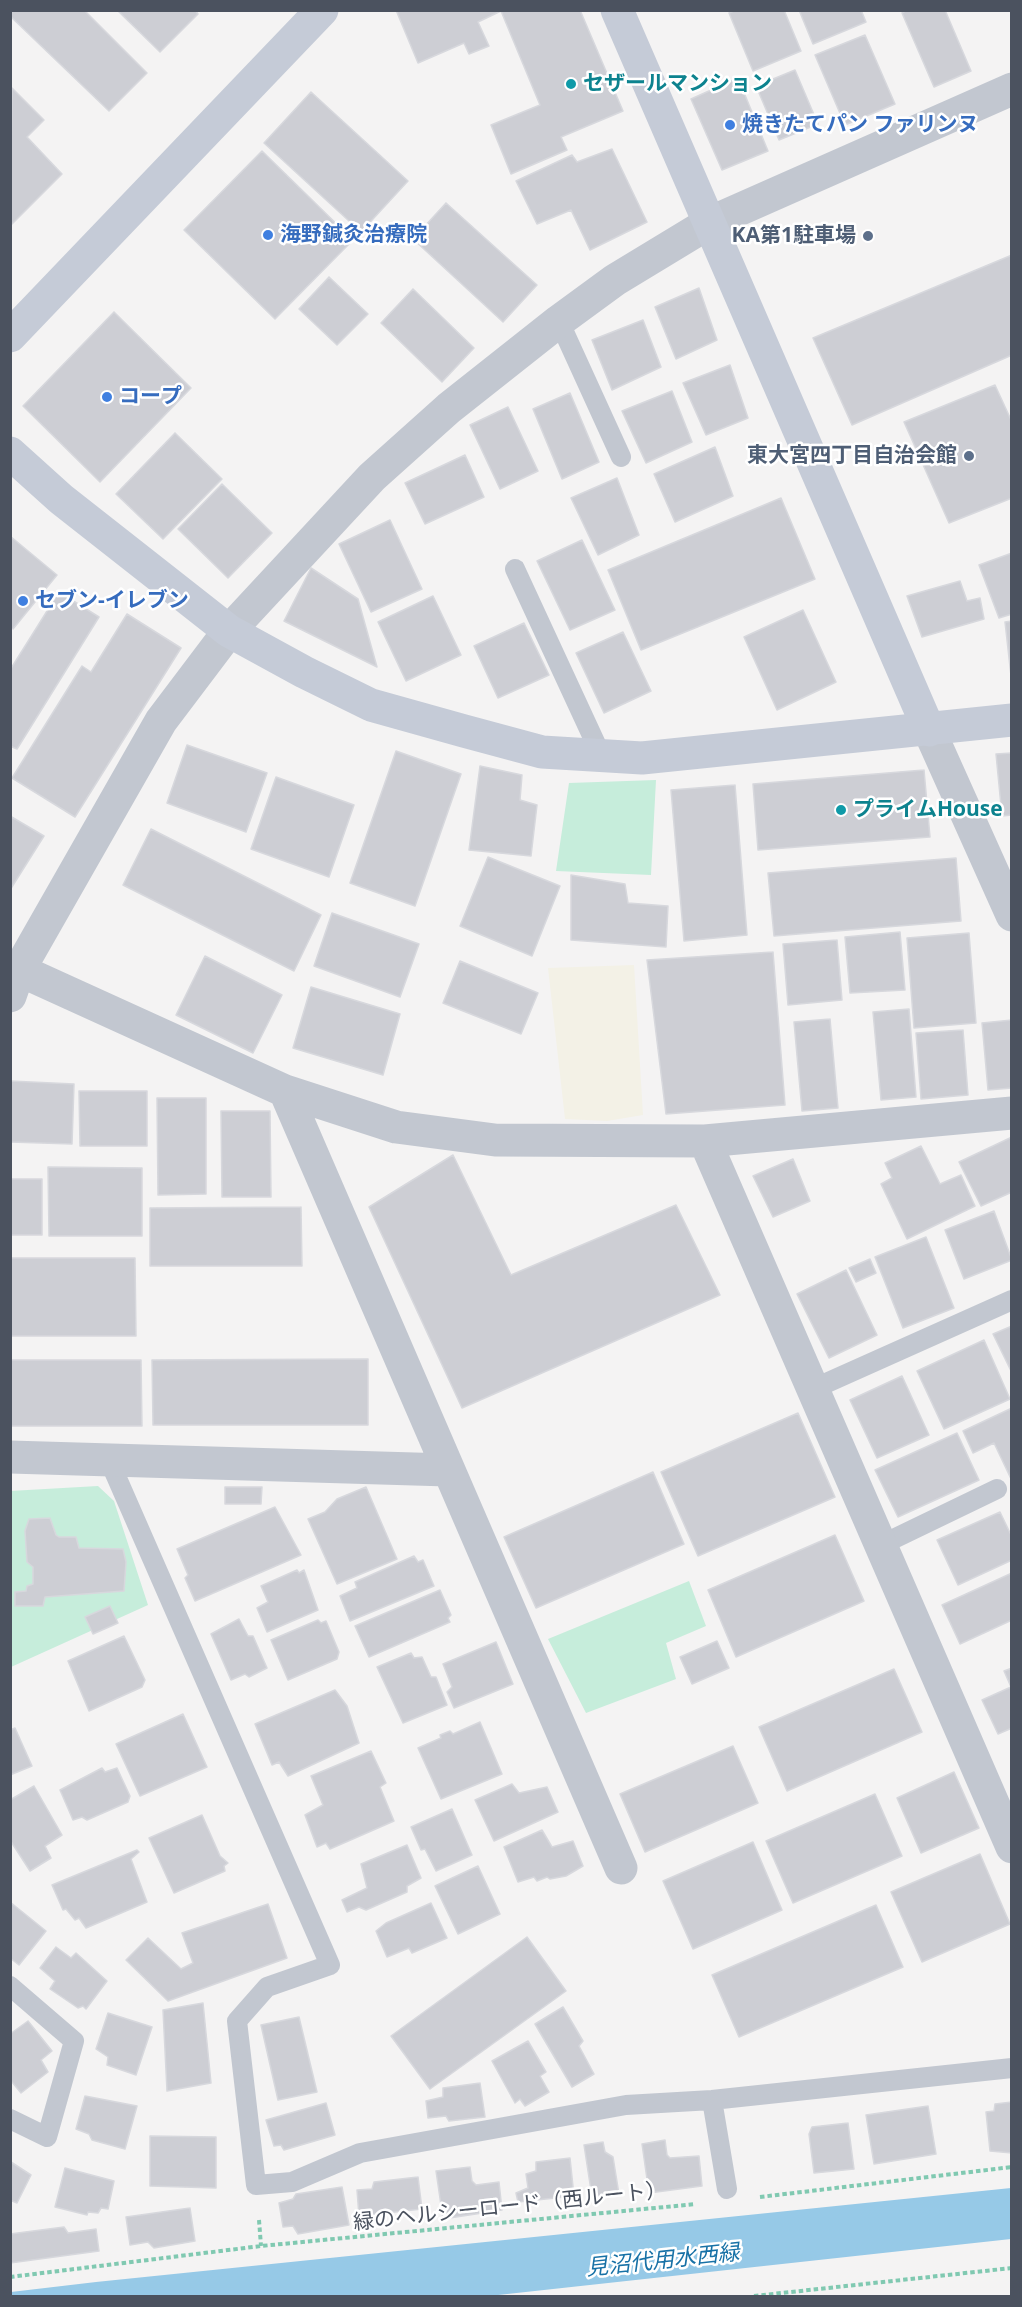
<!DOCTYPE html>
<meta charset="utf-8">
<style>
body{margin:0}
#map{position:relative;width:1022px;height:2307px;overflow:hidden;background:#f4f3f3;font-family:"Open Sans",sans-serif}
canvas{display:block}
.frame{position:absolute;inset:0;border:12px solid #4b525f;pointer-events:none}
</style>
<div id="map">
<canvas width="1022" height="2307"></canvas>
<div class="frame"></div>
</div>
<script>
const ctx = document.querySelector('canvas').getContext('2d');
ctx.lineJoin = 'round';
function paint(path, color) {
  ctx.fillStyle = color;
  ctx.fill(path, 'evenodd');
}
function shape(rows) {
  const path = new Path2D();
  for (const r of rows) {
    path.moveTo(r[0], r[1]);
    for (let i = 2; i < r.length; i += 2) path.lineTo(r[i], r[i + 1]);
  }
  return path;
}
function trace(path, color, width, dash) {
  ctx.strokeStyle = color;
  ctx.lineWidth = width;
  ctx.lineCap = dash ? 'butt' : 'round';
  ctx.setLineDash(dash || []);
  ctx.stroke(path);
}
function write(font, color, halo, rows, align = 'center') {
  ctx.font = font + ' "Open Sans","Noto Sans JP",sans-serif';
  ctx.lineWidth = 5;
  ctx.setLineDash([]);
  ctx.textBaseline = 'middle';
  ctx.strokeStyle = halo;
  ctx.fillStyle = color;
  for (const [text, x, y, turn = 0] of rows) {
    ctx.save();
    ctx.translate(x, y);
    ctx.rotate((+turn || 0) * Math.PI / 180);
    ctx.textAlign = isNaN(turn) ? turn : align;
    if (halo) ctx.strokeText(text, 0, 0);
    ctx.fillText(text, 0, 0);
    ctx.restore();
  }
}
paint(shape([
 [656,780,651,875,556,871,569,783],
 [98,1486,114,1501,148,1605,11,1667,10,1491],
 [689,1581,706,1626,666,1643,676,1679,586,1713,548,1639]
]), '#c6eddb');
paint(shape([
 [634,965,643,1115,607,1121,565,1119,548,968]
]), '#f3f1e6');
paint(shape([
 [1011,2188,1011,2239,489,2296,11,2296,11,2292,96,2282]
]), '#96c9e7');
const building = shape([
 [10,10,84,10,147,73,109,111,10,16,10,10],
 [117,10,195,10,198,14,160,52,117,10],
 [396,10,580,10,623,111,561,137,567,150,511,174,491,125,540,105,501,11,478,22,489,46,469,54,464,43,418,63,396,10],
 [736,10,784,10,801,51,753,71,729,13,736,10],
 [799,10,861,10,866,22,813,44,799,10],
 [907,10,945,10,971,71,934,87,902,13,907,10],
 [865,35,895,104,845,125,815,55,865,35],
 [795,70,818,124,779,140,756,86,795,70],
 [738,78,768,151,722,170,691,99,738,78],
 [12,88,44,120,27,137,62,174,10,226,12,88],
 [311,92,408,181,361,232,264,143,311,92],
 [612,149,647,222,590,250,571,210,537,224,516,181,572,155,577,162,612,149],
 [262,151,353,240,275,319,184,230,262,151],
 [446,203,537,285,503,322,413,239,446,203],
 [1012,255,1012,355,852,425,813,338,1012,255],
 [329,277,368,314,337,345,299,309,329,277],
 [699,288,717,340,676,359,655,307,699,288],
 [413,289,474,348,442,382,381,323,413,289],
 [114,312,191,388,100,482,23,406,114,312],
 [643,320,661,367,612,390,592,340,643,320],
 [730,365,748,418,706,435,683,383,730,365],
 [995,385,1012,422,1012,498,949,523,904,422,995,385],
 [672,391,692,442,646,463,622,411,672,391],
 [570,393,599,462,562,479,533,409,570,393],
 [508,407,538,471,500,489,470,425,508,407],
 [175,433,222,479,163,539,116,494,175,433],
 [715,447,733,496,675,522,654,474,715,447],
 [465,455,484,497,425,524,405,483,465,455],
 [617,478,639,535,598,555,571,498,617,478],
 [222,484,272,533,228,578,178,529,222,484],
 [781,498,815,579,641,650,608,570,781,498],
 [390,520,422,589,371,612,339,544,390,520],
 [10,536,57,575,13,629,10,627,10,536],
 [582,540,615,610,570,630,537,561,582,540],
 [1012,553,1012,614,999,618,979,565,1012,553],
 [311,568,358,599,377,667,284,621,311,568],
 [960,581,967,601,980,598,984,619,922,637,907,596,960,581],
 [59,592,99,617,17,749,10,746,10,670,59,592],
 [433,596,461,655,406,681,378,622,433,596],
 [803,610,836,682,777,710,744,637,803,610],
 [127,614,181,648,75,817,12,778,82,666,91,672,127,614],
 [1012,621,1012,685,1005,622,1012,621],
 [524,623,549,675,498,698,474,646,524,623],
 [623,632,651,691,604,713,576,653,623,632],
 [187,745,267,773,246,832,167,803,187,745],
 [396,751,461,774,415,906,350,883,396,751],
 [1012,753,1012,815,1002,816,996,754,1012,753],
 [480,766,522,775,520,800,537,805,531,856,469,850,480,766],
 [924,770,930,837,758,850,753,784,924,770],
 [276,777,354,805,329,877,251,849,276,777],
 [735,785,747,935,684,941,671,790,735,785],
 [10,816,44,836,10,890,10,816],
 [151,829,321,915,294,971,123,885,151,829],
 [488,857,560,886,532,956,460,926,488,857],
 [956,858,961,921,774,936,768,873,956,858],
 [571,875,625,884,628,903,668,906,666,947,571,940,571,875],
 [332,913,419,944,400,997,314,966,332,913],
 [900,932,905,990,850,993,845,937,900,932],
 [969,933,976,1023,914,1028,907,938,969,933],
 [837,940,842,1000,788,1005,783,944,837,940],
 [773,952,785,1105,666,1114,647,960,773,952],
 [205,956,282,995,253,1053,176,1015,205,956],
 [460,961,538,993,521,1034,443,1003,460,961],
 [311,987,400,1014,383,1075,293,1048,311,987],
 [909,1009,916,1097,881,1100,873,1012,909,1009],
 [830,1019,838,1108,802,1111,794,1022,830,1019],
 [1012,1020,1012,1088,988,1090,982,1023,1012,1020],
 [963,1030,968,1095,921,1099,916,1033,963,1030],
 [10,1081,74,1084,72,1144,10,1142,10,1081],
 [79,1091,147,1091,147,1146,80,1146,79,1091],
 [157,1098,206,1098,206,1194,158,1195,157,1098],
 [221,1111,270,1111,271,1197,222,1197,221,1111],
 [1012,1137,1012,1192,981,1206,959,1162,1012,1137],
 [921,1146,940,1184,961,1175,975,1206,907,1239,881,1184,892,1178,885,1163,921,1146],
 [453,1155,511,1275,676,1205,720,1295,462,1408,369,1207,453,1155],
 [793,1159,810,1201,773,1217,753,1176,793,1159],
 [48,1167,142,1168,142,1236,49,1236,48,1167],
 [10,1179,42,1179,42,1235,10,1235,10,1179],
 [301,1207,302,1266,150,1266,150,1208,301,1207],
 [994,1211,1012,1260,964,1279,945,1230,994,1211],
 [926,1237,954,1308,903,1328,875,1257,926,1237],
 [10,1258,135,1258,136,1336,10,1336,10,1258],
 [870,1259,876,1273,856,1282,849,1268,870,1259],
 [846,1270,877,1335,829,1358,797,1294,846,1270],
 [1012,1326,1012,1373,993,1334,1012,1326],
 [984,1340,1010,1399,944,1429,917,1371,984,1340],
 [368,1359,368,1425,153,1425,152,1360,368,1359],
 [10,1360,141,1360,142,1426,10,1426,10,1360],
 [902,1376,929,1435,877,1458,850,1400,902,1376],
 [1012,1408,1012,1481,994,1443,973,1453,963,1431,1012,1408],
 [798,1413,835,1497,698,1556,661,1472,798,1413],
 [957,1433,979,1480,898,1517,875,1470,957,1433],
 [653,1472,684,1544,536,1608,504,1537,653,1472],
 [225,1487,262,1487,261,1504,225,1504,225,1487],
 [366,1487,397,1559,337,1584,308,1519,325,1512,337,1499,366,1487],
 [275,1507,301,1555,195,1601,185,1578,188,1575,177,1549,275,1507],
 [1000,1512,1012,1537,1012,1560,958,1585,937,1540,1000,1512],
 [50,1518,56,1535,59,1537,76,1537,79,1548,123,1549,126,1562,124,1591,45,1597,43,1606,15,1606,15,1592,26,1591,27,1586,33,1584,33,1567,27,1562,25,1531,29,1519,50,1518],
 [835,1535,864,1601,736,1657,708,1590,835,1535],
 [414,1556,418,1562,423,1560,434,1586,350,1621,340,1596,357,1588,355,1582,414,1556],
 [297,1570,299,1573,304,1570,318,1610,267,1632,257,1608,268,1602,261,1586,297,1570],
 [1012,1573,1012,1620,960,1644,942,1605,1012,1573],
 [440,1590,451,1615,448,1618,450,1622,369,1657,355,1626,440,1590],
 [110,1606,118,1623,93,1634,85,1617,110,1606],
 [239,1619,248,1636,253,1636,267,1668,249,1677,245,1674,231,1680,211,1634,239,1619],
 [318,1620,321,1623,326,1621,339,1652,337,1659,288,1680,271,1640,318,1620],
 [124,1636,145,1680,142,1687,89,1711,68,1661,124,1636],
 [717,1641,729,1668,692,1684,680,1657,717,1641],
 [496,1642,513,1684,454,1708,447,1692,452,1687,443,1664,496,1642],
 [411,1653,414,1658,422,1657,431,1677,436,1677,447,1705,403,1723,377,1667,411,1653],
 [1012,1668,1012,1728,998,1734,982,1700,1011,1687,1004,1671,1012,1668],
 [894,1669,922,1732,787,1791,759,1727,894,1669],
 [335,1690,347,1706,359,1743,288,1776,279,1762,272,1765,255,1724,335,1690],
 [183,1714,207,1767,140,1796,116,1744,183,1714],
 [480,1722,502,1774,441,1799,418,1748,441,1738,440,1735,450,1731,453,1734,480,1722],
 [15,1728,32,1766,10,1775,10,1730,15,1728],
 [733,1746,758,1803,645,1852,620,1794,733,1746],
 [371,1751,386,1783,380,1787,394,1821,330,1849,326,1843,317,1847,305,1815,323,1805,311,1776,371,1751],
 [102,1768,105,1772,117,1768,130,1796,128,1802,87,1820,82,1817,73,1820,60,1790,102,1768],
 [954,1772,979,1828,921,1853,897,1798,954,1772],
 [512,1784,519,1793,547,1787,558,1812,494,1841,475,1800,512,1784],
 [34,1786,62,1835,45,1846,51,1858,30,1871,10,1840,10,1800,34,1786],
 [875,1794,902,1856,793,1903,766,1841,875,1794],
 [452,1809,472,1855,436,1871,425,1849,421,1850,411,1827,452,1809],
 [202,1815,220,1856,228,1863,224,1866,225,1871,174,1893,149,1838,202,1815],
 [542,1830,552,1847,573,1841,583,1866,566,1876,550,1879,547,1877,537,1881,534,1877,518,1882,504,1847,542,1830],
 [753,1842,782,1910,693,1949,663,1881,753,1842],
 [407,1845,421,1878,407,1886,407,1892,366,1910,359,1907,347,1912,342,1900,367,1888,361,1864,407,1845],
 [137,1850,139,1852,131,1859,147,1902,86,1928,79,1918,75,1920,66,1909,63,1910,52,1885,137,1850],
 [980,1854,1010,1924,922,1962,891,1892,980,1854],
 [478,1866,500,1914,458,1934,435,1886,478,1866],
 [10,1902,46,1931,19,1965,10,1958,10,1902],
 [431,1903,447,1938,412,1953,409,1948,387,1957,376,1931,386,1923,431,1903],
 [268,1904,287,1958,168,2001,126,1960,148,1938,181,1969,193,1963,182,1933,268,1904],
 [876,1905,903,1967,739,2037,712,1975,876,1905],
 [527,1937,566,1991,430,2089,391,2036,527,1937],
 [56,1947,71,1958,76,1953,107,1981,86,2009,83,2006,78,2008,50,1989,55,1981,40,1968,56,1947],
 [203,2003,211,2083,167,2091,163,2010,203,2003],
 [563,2007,583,2041,579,2046,594,2074,572,2087,535,2024,563,2007],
 [108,2013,152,2027,136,2075,107,2065,108,2057,96,2049,108,2013],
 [299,2017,317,2092,278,2100,261,2025,299,2017],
 [28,2021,52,2051,41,2060,48,2072,21,2093,12,2082,10,2084,10,2034,28,2021],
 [528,2041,546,2072,540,2076,549,2092,525,2106,520,2099,515,2103,492,2061,528,2041],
 [480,2083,485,2117,449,2121,446,2116,428,2118,426,2101,443,2097,443,2088,480,2083],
 [85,2096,137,2106,125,2149,92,2140,89,2134,76,2129,85,2096],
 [1012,2102,1012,2153,990,2151,986,2112,994,2111,995,2104,1012,2102],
 [326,2103,335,2135,284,2150,281,2145,274,2146,266,2120,326,2103],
 [928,2106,936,2154,874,2164,866,2115,928,2106],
 [848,2123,854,2169,814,2173,809,2134,812,2127,848,2123],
 [150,2136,216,2137,216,2188,150,2186,150,2136],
 [665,2140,667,2155,670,2158,699,2156,702,2186,649,2193,642,2144,665,2140],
 [603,2142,605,2152,613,2157,619,2194,592,2197,584,2145,603,2142],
 [10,2158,11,2162,31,2175,17,2203,10,2200,10,2158],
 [570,2158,574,2196,518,2202,516,2193,528,2188,526,2174,536,2171,536,2162,570,2158],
 [470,2167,472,2181,476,2185,499,2182,502,2210,443,2219,436,2171,470,2167],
 [65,2168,114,2181,108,2209,101,2208,98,2213,88,2212,87,2215,55,2207,65,2168],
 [418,2177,422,2209,359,2216,357,2190,372,2189,374,2182,418,2177],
 [342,2187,349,2225,298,2234,293,2226,283,2227,279,2203,293,2199,296,2194,342,2187],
 [190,2208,195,2241,154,2248,148,2242,130,2245,126,2217,190,2208],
 [64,2227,68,2233,96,2229,99,2251,10,2263,10,2234,64,2227]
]);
paint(building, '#cdced4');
trace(building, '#d7d8dd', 1.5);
trace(shape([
 [760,2197,1012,2167],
 [259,2220,261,2246],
 [10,2277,261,2246,696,2204],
 [754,2296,1012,2268]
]), '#80c9b1', 4, [4.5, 3]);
trace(shape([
 [559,321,621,457],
 [515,569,601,755],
 [813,1389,1012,1300],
 [109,1460,330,1965,267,1987,237,2021,256,2185,292,2182,360,2153,626,2105,712,2100,1012,2068],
 [881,1545,997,1489],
 [10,1986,74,2041,47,2137,10,2119],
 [712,2100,727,2189]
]), '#c2c7d0', 20);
trace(shape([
 [929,730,1012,915],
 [19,970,285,1091,396,1127,495,1140,705,1141,1012,1113],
 [10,996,19,970,161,721,229,631,372,477,449,408,559,321,615,280,709,223,1012,89],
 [285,1091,621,1868],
 [705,1141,1012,1847],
 [10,1457,448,1470]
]), '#c2c7d0', 33);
trace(shape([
 [617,10,929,730],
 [10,336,322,10],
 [10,453,61,499,229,631,304,672,371,705,464,731,542,752,642,758,1012,720]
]), '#c5cbd7', 33);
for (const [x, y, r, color] of [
 [571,84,6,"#0f9aa8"],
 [730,125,6,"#3f7fe0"],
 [268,235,6,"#3f7fe0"],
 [868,236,6,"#5c6f8a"],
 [107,397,6,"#3f7fe0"],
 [969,456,6,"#5c6f8a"],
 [23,601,6,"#3f7fe0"],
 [841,810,6,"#0f9aa8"]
]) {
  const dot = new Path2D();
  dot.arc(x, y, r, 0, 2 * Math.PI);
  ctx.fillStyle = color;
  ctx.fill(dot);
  trace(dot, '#fff', 2);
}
write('bold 21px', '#0d838f', '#fff', [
 ["セザールマンション",583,84],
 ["プライムHouse",853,810]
], 'left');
write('bold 21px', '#366cbe', '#fff', [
 ["焼きたてパン ファリンヌ",742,125],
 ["海野鍼灸治療院",280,235],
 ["コープ",119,397],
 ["セブン-イレブン",35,601]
], 'left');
write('bold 21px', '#4e5e75', '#fff', [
 ["KA第1駐車場",856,236],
 ["東大宮四丁目自治会館",957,456]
], 'right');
write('21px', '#4b525f', '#fff', [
 ["緑のヘルシーロード（西ルート）",510,2207,-6]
]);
write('italic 22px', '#1771a6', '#fff', [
 ["見沼代用水西緑",663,2261,-6]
]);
</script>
